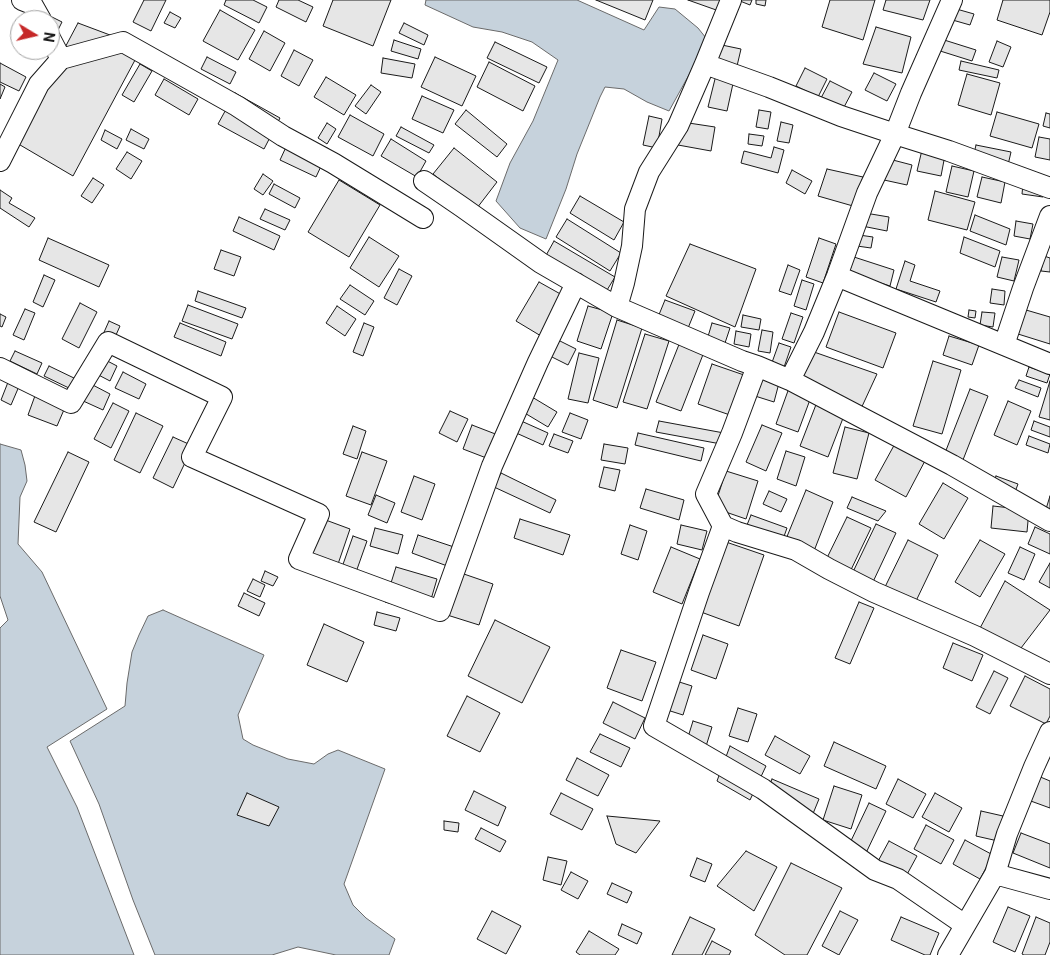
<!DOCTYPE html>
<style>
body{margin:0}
#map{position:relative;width:1050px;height:955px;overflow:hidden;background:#fff;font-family:Roboto,sans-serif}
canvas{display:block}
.north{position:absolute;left:10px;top:10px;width:50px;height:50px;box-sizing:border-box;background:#fff;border:1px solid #a3a3a3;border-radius:50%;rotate:99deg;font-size:14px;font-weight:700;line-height:20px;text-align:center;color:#1a1a1a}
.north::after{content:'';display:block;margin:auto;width:18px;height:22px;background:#c62828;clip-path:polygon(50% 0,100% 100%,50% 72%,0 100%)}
</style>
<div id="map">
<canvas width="1050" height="955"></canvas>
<div class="north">N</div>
</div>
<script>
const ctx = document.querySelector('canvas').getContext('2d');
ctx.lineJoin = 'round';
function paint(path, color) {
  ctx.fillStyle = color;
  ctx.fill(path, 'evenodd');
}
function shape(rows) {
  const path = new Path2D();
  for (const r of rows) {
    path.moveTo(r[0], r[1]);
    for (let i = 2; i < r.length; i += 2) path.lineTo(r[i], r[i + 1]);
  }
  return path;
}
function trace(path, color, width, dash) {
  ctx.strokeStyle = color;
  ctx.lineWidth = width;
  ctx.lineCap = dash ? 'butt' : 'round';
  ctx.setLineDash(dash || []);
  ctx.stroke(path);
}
const water = shape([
 [426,0,577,0,644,30,659,7,675,9,698,28,706,38,690,73,669,111,647,102,624,89,605,87,600,97,577,154,566,189,546,239,520,228,496,201,510,163,533,121,558,60,532,42,502,32,473,27,425,5,426,0],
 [0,444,21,450,25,465,27,481,20,497,18,544,42,572,107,709,47,747,77,807,134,955,0,955,0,628,8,620,0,596,0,444],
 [163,610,264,655,238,715,243,739,253,745,288,759,314,764,328,754,338,750,385,769,344,884,353,905,366,918,395,939,389,955,336,955,298,947,272,955,155,955,133,900,99,804,70,741,125,706,127,683,132,652,139,635,148,616,163,610]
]);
paint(water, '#c6d2dc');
trace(water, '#6a6a6a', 1);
const building = shape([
 [144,0,166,0,151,31,133,22,144,0],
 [226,0,253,0,267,7,259,23,224,5,226,0],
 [279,0,298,0,313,7,306,22,276,7,279,0],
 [333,0,391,0,373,46,323,26,333,0],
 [596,0,653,0,645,20,596,0],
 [688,0,723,0,719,11,688,0],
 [740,0,752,0,750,5,740,1,740,0],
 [756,0,766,0,765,6,756,4,756,0],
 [830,0,875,0,863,40,822,27,830,0],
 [886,0,930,0,923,20,883,10,886,0],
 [1003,0,1050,0,1050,12,1042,35,997,20,1003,0],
 [32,7,62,22,50,46,50,20,26,20,32,7],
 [953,8,974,14,970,25,949,19,953,8],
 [220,10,255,30,238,60,203,41,220,10],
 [170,12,181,18,175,28,164,23,170,12],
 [78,23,142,47,73,176,15,142,78,23],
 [404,23,428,35,424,45,399,33,404,23],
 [876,27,911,37,902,73,863,64,876,27],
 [264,31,285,43,270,71,249,59,264,31],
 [941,39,976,50,972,61,937,50,941,39],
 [394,40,421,49,418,59,391,51,394,40],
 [997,41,1011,47,1003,67,989,62,997,41],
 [495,42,547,67,539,83,487,58,495,42],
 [717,44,741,49,737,66,713,61,717,44],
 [294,50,313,60,299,86,281,76,294,50],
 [207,57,236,72,230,84,201,69,207,57],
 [435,57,476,76,462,106,421,87,435,57],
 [383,58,415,64,412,78,381,73,383,58],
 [961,61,999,70,997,78,959,70,961,61],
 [489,62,535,86,523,111,477,87,489,62],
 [0,63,26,77,19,91,0,82,0,63],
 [140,64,152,71,134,102,122,95,140,64],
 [805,68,827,79,818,97,796,86,805,68],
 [874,73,896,84,887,101,865,90,874,73],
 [967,74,1000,83,991,115,958,105,967,74],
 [716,75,734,79,727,111,708,107,716,75],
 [326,77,356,95,344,115,314,97,326,77],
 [164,79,198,99,189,115,155,95,164,79],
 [830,81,852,92,843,109,821,98,830,81],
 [0,84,5,87,0,99,0,84],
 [371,85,381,92,366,114,355,106,371,85],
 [235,93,280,118,264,149,218,124,235,93],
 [422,96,454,110,443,133,412,119,422,96],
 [466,110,507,144,497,157,455,124,466,110],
 [759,110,771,112,768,129,756,127,759,110],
 [997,112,1039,124,1032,148,990,136,997,112],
 [1046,113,1050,114,1050,128,1043,126,1046,113],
 [350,115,384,134,373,156,338,137,350,115],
 [649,116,662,119,657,148,643,145,649,116],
 [682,122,715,127,711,151,678,145,682,122],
 [781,122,793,125,789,143,777,141,781,122],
 [327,123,336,129,327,144,318,138,327,123],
 [401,127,434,145,429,153,396,136,401,127],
 [131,129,149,139,144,149,126,140,131,129],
 [105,130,122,139,117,149,101,140,105,130],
 [293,132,329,149,316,177,280,160,293,132],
 [749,134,764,136,762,146,748,144,749,134],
 [1039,137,1050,139,1050,160,1035,157,1039,137],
 [391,139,426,161,417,177,381,156,391,139],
 [976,145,1011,152,1008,165,973,158,976,145],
 [774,147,784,150,778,173,741,163,744,151,771,158,774,147],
 [454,148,497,182,477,208,433,174,454,148],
 [922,150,945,155,941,176,917,171,922,150],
 [127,152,142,161,131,179,116,169,127,152],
 [889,159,912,165,907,185,884,180,889,159],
 [952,166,974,171,968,197,946,192,952,166],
 [827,169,863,177,853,206,818,196,827,169],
 [792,170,812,181,805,194,786,183,792,170],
 [263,174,273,181,263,195,254,189,263,174],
 [982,177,1005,182,1001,203,977,197,982,177],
 [93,178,104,185,92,203,81,196,93,178],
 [339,180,380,205,349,257,308,232,339,180],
 [274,184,300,198,295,208,269,194,274,184],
 [1023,184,1045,187,1043,197,1022,194,1023,184],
 [0,190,12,198,9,203,35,218,29,227,0,208,0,190],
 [935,191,975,202,967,230,928,220,935,191],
 [580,196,624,222,614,240,570,213,580,196],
 [265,209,290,220,285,230,260,219,265,209],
 [865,213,889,217,887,231,862,226,865,213],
 [975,215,1010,229,1006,245,970,231,975,215],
 [239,217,280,236,274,250,233,231,239,217],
 [567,219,621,253,610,271,556,237,567,219],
 [1016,221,1033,224,1030,239,1014,236,1016,221],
 [859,235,873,237,871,248,857,246,859,235],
 [369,237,399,256,379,287,350,268,369,237],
 [964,237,1000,251,995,267,960,253,964,237],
 [48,238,109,265,99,287,39,260,48,238],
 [819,238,836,244,823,283,806,277,819,238],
 [554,241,615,277,604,295,544,259,554,241],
 [690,244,756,269,735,327,666,296,690,244],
 [221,250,241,257,234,276,214,269,221,250],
 [1044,256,1050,258,1050,272,1041,271,1044,256],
 [854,257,894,270,890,286,849,273,854,257],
 [1002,257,1019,260,1014,281,997,277,1002,257],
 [905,261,915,265,910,281,940,291,936,302,896,289,905,261],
 [788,265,800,270,791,295,779,291,788,265],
 [399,269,412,276,397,305,384,298,399,269],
 [44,275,55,280,43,307,33,302,44,275],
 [802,280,814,284,806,310,794,306,802,280],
 [539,282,564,296,541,336,516,321,539,282],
 [350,285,374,301,365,315,340,299,350,285],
 [992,289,1005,291,1004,305,990,303,992,289],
 [198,291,246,308,242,318,195,301,198,291],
 [665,300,695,311,686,333,656,322,665,300],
 [80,303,97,312,79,348,62,339,80,303],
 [188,305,238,324,232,339,182,321,188,305],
 [337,306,356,319,345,336,326,323,337,306],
 [588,306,613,313,601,349,577,341,588,306],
 [25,309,35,313,24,340,13,335,25,309],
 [969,310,976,311,975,318,968,317,969,310],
 [1026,310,1050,317,1050,344,1018,334,1026,310],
 [839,312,896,333,883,368,826,347,839,312],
 [982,312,995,313,993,327,980,325,982,312],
 [791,313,803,317,794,343,782,339,791,313],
 [0,314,6,317,2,327,0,326,0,314],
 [743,315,761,319,759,330,741,327,743,315],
 [617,320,642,328,617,408,593,400,617,320],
 [109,321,120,326,108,353,97,348,109,321],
 [180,323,226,342,221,356,174,337,180,323],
 [364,323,374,327,363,356,353,352,364,323],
 [712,323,730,328,724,346,707,340,712,323],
 [762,330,773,332,770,353,758,351,762,330],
 [736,331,751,334,749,347,734,344,736,331],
 [645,334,669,341,647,409,623,402,645,334],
 [949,336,979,345,972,365,943,355,949,336],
 [554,338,576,349,568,365,546,354,554,338],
 [680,342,704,352,681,411,656,402,680,342],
 [779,343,791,347,782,373,770,368,779,343],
 [15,351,42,363,37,374,10,361,15,351],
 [814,352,877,374,859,413,800,381,814,352],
 [579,353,599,358,588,403,568,399,579,353],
 [94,354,117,366,110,381,87,369,94,354],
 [933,361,961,370,942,434,913,426,933,361],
 [712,364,744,375,730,415,698,404,712,364],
 [49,366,76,379,71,389,44,376,49,366],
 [1029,367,1050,374,1047,383,1026,376,1029,367],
 [12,372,23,377,11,405,1,400,12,372],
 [123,372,146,384,139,399,115,388,123,372],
 [760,378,779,383,774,402,755,396,760,378],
 [1019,380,1041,388,1038,397,1015,388,1019,380],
 [1050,381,1050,420,1039,417,1050,381],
 [89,383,110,394,103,410,81,400,89,383],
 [789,388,811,397,798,432,776,424,789,388],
 [970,389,988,396,961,465,943,458,970,389],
 [36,393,66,405,57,426,28,415,36,393],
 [527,394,557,412,548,427,518,409,527,394],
 [1008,401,1031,411,1017,445,994,435,1008,401],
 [817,402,845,413,828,457,800,446,817,402],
 [113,403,129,411,111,448,94,439,113,403],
 [450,411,468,419,457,442,439,433,450,411],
 [136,413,163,426,140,473,114,460,136,413],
 [570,413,588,420,581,439,562,432,570,413],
 [519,420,548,433,543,445,514,432,519,420],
 [659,421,724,433,721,444,656,432,659,421],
 [1034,421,1050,427,1050,437,1031,430,1034,421],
 [472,425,498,435,489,459,463,449,472,425],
 [762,425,782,433,766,471,746,462,762,425],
 [353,426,366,431,357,459,343,454,353,426],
 [845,427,869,433,857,479,833,473,845,427],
 [638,433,704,448,701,461,635,445,638,433],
 [554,434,573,441,568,453,549,446,554,434],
 [1029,436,1050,444,1048,453,1026,445,1029,436],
 [173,437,193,446,173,488,153,478,173,437],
 [897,440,927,457,906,497,875,480,897,440],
 [604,444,628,448,625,464,601,460,604,444],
 [786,451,805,457,796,486,777,479,786,451],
 [68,452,89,462,56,532,34,522,68,452],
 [362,452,387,461,371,505,346,496,362,452],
 [604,467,620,470,615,491,599,487,604,467],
 [726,471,758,481,746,519,714,508,726,471],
 [501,473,556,500,550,513,494,487,501,473],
 [414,476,435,484,422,520,401,512,414,476],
 [996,476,1018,484,1015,492,993,484,996,476],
 [943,483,968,498,944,539,919,524,943,483],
 [646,489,684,500,679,520,640,508,646,489],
 [806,490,833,502,814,551,786,539,806,490],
 [769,491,787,499,781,512,763,504,769,491],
 [376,495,395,503,387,523,368,515,376,495],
 [1050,496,1050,511,1046,509,1050,496],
 [852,497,886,511,878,521,847,508,852,497],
 [993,506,1029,510,1027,532,991,528,993,506],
 [751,515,787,528,782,542,745,530,751,515],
 [847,517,871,528,849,574,825,562,847,517],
 [323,519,350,529,337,567,310,558,323,519],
 [520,519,570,535,563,555,514,538,520,519],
 [876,524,896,533,872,584,852,574,876,524],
 [630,525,647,531,638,560,621,554,630,525],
 [681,525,707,531,702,550,677,544,681,525],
 [1035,527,1050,534,1050,554,1028,544,1035,527],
 [375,528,403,535,398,554,370,546,375,528],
 [418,535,457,548,450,567,412,553,418,535],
 [353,536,367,541,355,575,341,570,353,536],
 [908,540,938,555,916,601,885,587,908,540],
 [980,540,1005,554,980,597,955,582,980,540],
 [726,542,764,555,739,626,701,612,726,542],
 [671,547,700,559,682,604,653,592,671,547],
 [1020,547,1035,554,1024,580,1008,573,1020,547],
 [1050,563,1050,588,1039,582,1050,563],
 [396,567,437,579,427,613,385,602,396,567],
 [265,571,278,577,273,586,261,581,265,571],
 [458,572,493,584,479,625,444,614,458,572],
 [253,579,265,585,260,597,247,591,253,579],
 [1005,581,1050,610,1021,648,979,630,1005,581],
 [244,593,265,603,259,616,238,606,244,593],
 [859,602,874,608,850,664,835,658,859,602],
 [377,612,400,618,396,631,374,625,377,612],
 [495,620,550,647,522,703,468,676,495,620],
 [324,624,364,642,347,682,307,665,324,624],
 [703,635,728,644,716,679,691,670,703,635],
 [953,643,983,655,972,681,943,668,953,643],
 [621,650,656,662,642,701,607,688,621,650],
 [994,671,1008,678,990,714,976,707,994,671],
 [1025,676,1050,689,1050,716,1046,724,1010,706,1025,676],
 [673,680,692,686,683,715,664,709,673,680],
 [467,696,500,713,480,752,447,736,467,696],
 [613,702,645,718,635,739,603,723,613,702],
 [738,708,757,714,748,742,729,736,738,708],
 [693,721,712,727,703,756,684,750,693,721],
 [600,734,630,748,621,767,590,752,600,734],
 [775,736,810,756,800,774,765,755,775,736],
 [834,742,886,766,876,789,824,766,834,742],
 [730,746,766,766,750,800,717,781,730,746],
 [577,758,609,775,598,796,566,780,577,758],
 [1038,776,1050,781,1050,808,1028,800,1038,776],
 [772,779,819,799,810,821,763,801,772,779],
 [898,779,926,794,913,818,886,804,898,779],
 [834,786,862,795,851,829,823,820,834,786],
 [474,791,506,807,498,826,465,810,474,791],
 [247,793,279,807,269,826,237,815,247,793],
 [561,793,593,809,582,830,550,814,561,793],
 [935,793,962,808,949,832,922,817,935,793],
 [869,803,886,811,866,853,849,845,869,803],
 [981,811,1003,816,998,841,976,836,981,811],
 [607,816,660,821,636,853,616,844,607,816],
 [444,821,459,823,458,832,444,830,444,821],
 [926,825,954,840,941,864,914,849,926,825],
 [481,828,506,841,500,852,475,839,481,828],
 [1021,833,1050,844,1050,868,1013,853,1021,833],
 [965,840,993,855,980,879,953,864,965,840],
 [889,841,917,856,904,880,876,865,889,841],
 [746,851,777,867,754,911,717,886,746,851],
 [548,857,567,861,561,885,543,880,548,857],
 [697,858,712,864,705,882,690,876,697,858],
 [791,863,842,888,807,955,785,955,755,935,791,863],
 [571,872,588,881,578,899,561,890,571,872],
 [612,883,632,892,627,903,607,894,612,883],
 [1008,907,1030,916,1015,952,993,942,1008,907],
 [492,911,521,926,506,954,477,939,492,911],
 [840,911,858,920,839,955,822,946,840,911],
 [690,917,715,929,702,955,672,955,690,917],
 [901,917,939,933,930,955,925,955,891,940,901,917],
 [1036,917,1050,923,1050,942,1045,955,1024,955,1022,954,1036,917],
 [622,924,642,933,637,944,618,935,622,924],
 [589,931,619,949,615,955,580,955,576,952,589,931],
 [712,941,731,951,729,955,705,955,712,941]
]);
paint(building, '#e6e6e6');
trace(building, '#1a1a1a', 1);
const street = shape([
 [22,0,32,4,41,20],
 [50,38,61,59],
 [705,64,769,87,841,116,895,134,949,151,1050,188],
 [0,161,39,84,61,59,123,42,237,106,283,136,333,163,423,218],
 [424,181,462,207,541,263,617,307,742,361,757,366,790,380,952,465,1050,521],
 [837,276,1050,364],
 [617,307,624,283,632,246,635,209,649,172,678,126,705,64,731,0],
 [1004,345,1023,288,1050,216],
 [757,366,732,433,706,494,723,526,737,532,796,550,829,569,874,592,975,636,1050,674],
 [0,368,71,403,108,342,222,397,192,457,319,514,299,559,440,611,492,466,538,362,576,283],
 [790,380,814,332,837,276,867,193,895,134,911,93,952,0],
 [723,526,699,592,654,726,763,789,875,870,898,879,965,925],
 [1050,732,1034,767,1007,834,995,874,1050,889],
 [948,955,995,874]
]);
trace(street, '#1a1a1a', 22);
trace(street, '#fff', 20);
</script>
